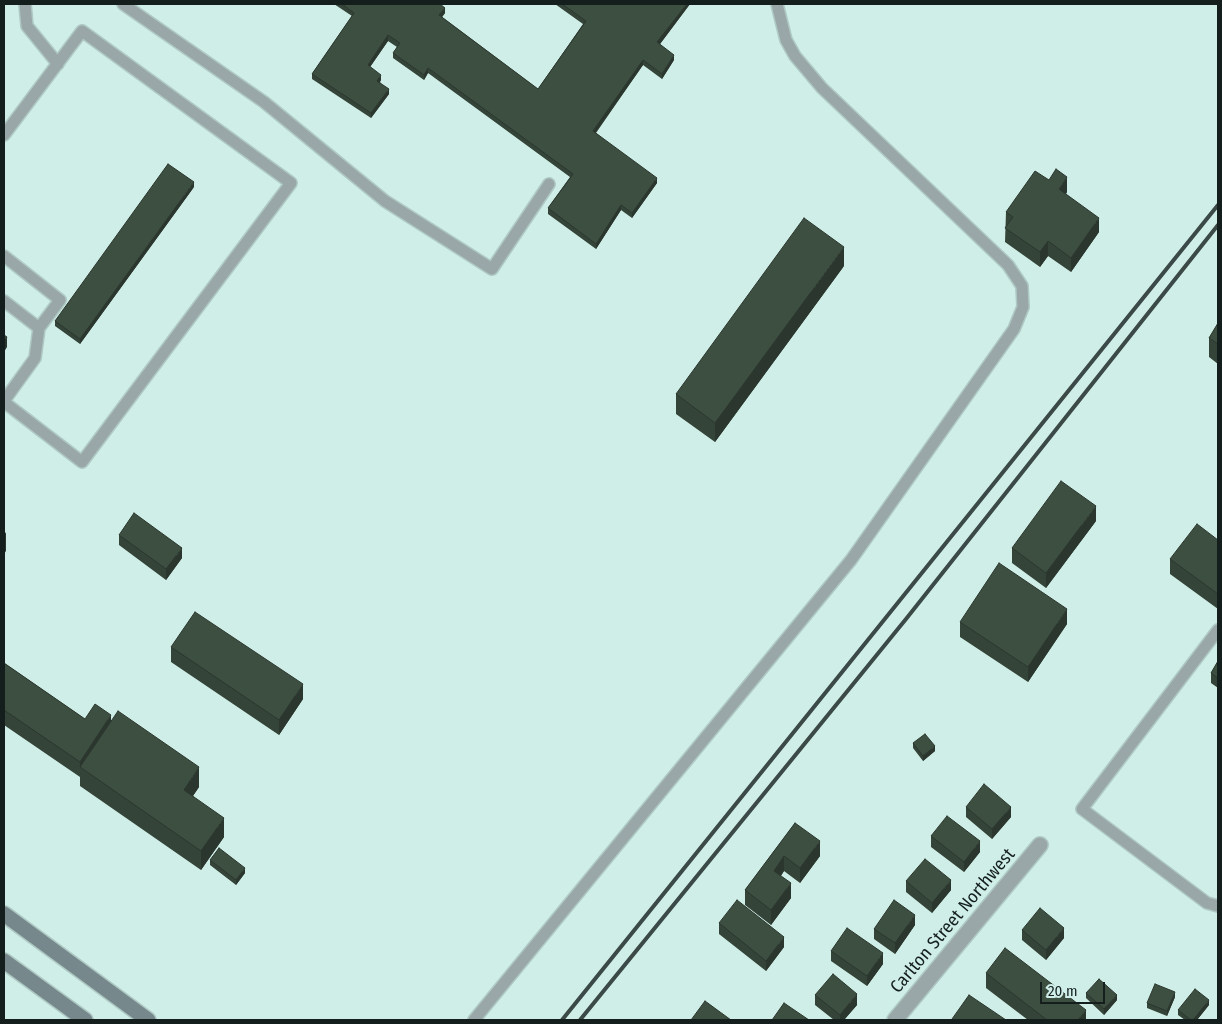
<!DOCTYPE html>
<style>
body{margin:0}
#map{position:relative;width:1222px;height:1024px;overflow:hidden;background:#d0eee8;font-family:"Fira Sans Condensed",sans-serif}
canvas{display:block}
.frame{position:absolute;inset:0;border:5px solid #141f1d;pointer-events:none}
.scale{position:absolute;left:1040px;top:982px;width:65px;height:22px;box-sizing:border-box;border:2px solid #141f1d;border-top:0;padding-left:6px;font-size:15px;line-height:18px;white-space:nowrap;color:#141f1d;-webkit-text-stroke:4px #d0eee8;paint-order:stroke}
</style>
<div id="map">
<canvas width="1222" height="1024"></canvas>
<div class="frame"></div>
<div class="scale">20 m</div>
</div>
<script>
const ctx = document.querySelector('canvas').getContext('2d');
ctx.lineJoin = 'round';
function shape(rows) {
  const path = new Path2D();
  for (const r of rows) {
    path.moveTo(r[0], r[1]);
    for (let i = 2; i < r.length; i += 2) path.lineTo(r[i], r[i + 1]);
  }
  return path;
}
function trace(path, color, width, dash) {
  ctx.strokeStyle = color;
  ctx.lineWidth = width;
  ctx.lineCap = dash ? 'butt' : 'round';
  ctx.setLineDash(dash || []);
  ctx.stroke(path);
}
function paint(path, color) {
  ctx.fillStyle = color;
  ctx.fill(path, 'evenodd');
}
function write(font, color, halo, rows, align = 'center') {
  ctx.font = font + ' "Fira Sans Condensed",sans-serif';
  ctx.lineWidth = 5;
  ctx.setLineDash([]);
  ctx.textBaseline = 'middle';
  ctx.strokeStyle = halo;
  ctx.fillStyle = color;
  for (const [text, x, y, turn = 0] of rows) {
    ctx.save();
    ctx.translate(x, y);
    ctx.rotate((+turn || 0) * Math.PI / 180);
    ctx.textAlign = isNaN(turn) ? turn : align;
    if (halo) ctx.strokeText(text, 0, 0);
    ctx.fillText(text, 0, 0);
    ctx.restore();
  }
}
const service = shape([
 [25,4,27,26,58,64],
 [123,4,264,102,385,201,492,269,549,184],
 [4,135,82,31,291,183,82,462,4,402],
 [4,256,60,300,39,328,35,358,4,401],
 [4,301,39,328],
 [1218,630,1082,809,1207,903,1218,906],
 [474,1020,851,560,1014,329,1023,307,1022,286,1008,265,822,88,795,56,786,40,777,4]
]);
const minor = shape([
 [895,1020,1040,845]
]);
const secondary = shape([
 [4,914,148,1020],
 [4,961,85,1020]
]);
trace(service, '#aec9c3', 14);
trace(minor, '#aec9c3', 18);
trace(secondary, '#aec9c3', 18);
trace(service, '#9aa7a9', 11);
trace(minor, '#9aa7a9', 15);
trace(secondary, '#76888c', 15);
trace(shape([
 [562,1020,1218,205],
 [580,1020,906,619,1218,225]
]), '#3b4a47', 4);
paint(shape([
 [334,4,440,4,445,13,442,17,538,89,583,24,555,4,690,4,660,44,674,60,662,79,643,65,596,133,657,183,632,218,621,210,596,249,548,214,548,208,570,177,428,73,424,80,393,58,393,53,397,47,388,41,370,67,381,80,380,82,389,94,371,118,312,79,312,74,352,16],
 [1049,180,1067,192,1066,194,1099,232,1071,272,1048,256,1040,267,1005,242,1006,212],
 [194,187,80,344,55,326,55,321],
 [844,266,715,442,676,414,676,394],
 [1218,323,1218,364,1209,357,1209,338],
 [1096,521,1046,588,1012,563,1012,548],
 [119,535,182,558,166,580,119,545],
 [1218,540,1218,609,1170,574,1170,559],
 [960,622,1067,624,1028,682,960,637],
 [171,647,303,699,279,735,171,662],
 [1218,661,1218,688,1211,683,1211,673],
 [4,663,85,719,111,720,199,787,193,796,224,837,201,870,80,786,80,777,4,725],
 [913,743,935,751,923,761,913,748],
 [966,807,1011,817,992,839,966,817],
 [795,823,820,856,800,883,784,871,781,876,791,898,771,925,745,905,745,890],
 [931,836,980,852,964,872,931,847],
 [210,860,245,873,236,885,210,865],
 [906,881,951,890,932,913,906,892],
 [719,923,784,947,766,971,719,934],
 [915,925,895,954,874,939,874,929],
 [1022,930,1064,938,1046,960,1022,940],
 [831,951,883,964,867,986,831,961],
 [986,973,1086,1020,1028,1020,986,988],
 [1086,993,1117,1000,1104,1015,1086,998],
 [815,995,857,1005,844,1020,834,1020,815,1005],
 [1175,997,1167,1016,1147,1008,1147,1003],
 [1209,1005,1197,1020,1185,1020,1178,1015,1178,1010]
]), '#344438');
paint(shape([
 [687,4,690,4,657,48,657,42],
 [445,8,445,13,439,21,439,15],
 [388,35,388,41,368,70,368,65],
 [674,55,674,60,662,79,662,74],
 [643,60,643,65,593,136,593,131],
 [428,68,428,73,424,80,424,75],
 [381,75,381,80,377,86,377,81],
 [389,89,389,94,371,118,371,113],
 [1067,177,1067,192,1059,204,1059,189],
 [657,178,657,183,632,218,632,213],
 [194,182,194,187,80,344,80,339],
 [621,205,621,210,596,249,596,244],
 [1099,218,1099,232,1071,272,1071,258],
 [1048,241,1048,256,1040,267,1040,252],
 [844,247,844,266,715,442,715,423],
 [7,337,7,347,4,352,4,342],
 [1096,506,1096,521,1046,588,1046,573],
 [6,532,6,551,4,554,4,535],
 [182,548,182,558,166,580,166,569],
 [1067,609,1067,624,1028,682,1028,667],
 [303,684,303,699,279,735,279,720],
 [111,715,111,730,80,767,80,777,80,762],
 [935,746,935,751,923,761,923,756],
 [199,767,199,787,184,809,184,790],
 [1011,807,1011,817,992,839,992,829],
 [224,818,224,837,201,870,201,851],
 [820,841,820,856,800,883,800,868],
 [980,841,980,852,964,872,964,862],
 [784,856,784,871,774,885,774,871],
 [245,868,245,873,236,885,236,880],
 [951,880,951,890,932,913,932,903],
 [791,883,791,898,771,925,771,910],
 [915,915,915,925,895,954,895,943],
 [1064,928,1064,938,1046,960,1046,950],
 [784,937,784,947,766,971,766,961],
 [883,953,883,964,867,986,867,976],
 [1175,992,1175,997,1167,1016,1167,1011],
 [857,994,857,1005,844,1020,840,1020,840,1015],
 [1117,995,1117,1000,1104,1015,1104,1009],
 [1209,1000,1209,1005,1197,1020,1193,1020],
 [1086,1010,1086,1020,1078,1020]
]), '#2b372e');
const building = shape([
 [342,4,440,4,445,8,439,15,538,89,586,21,562,4,687,4,657,42,674,55,662,74,643,60,593,131,657,178,632,213,621,205,596,244,548,208,573,174,428,68,424,75,393,53,400,43,388,35,368,65,381,75,377,81,389,89,371,113,312,74,354,13,342,4],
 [168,164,194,182,80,339,55,321,168,164],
 [1056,169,1067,177,1059,189,1099,218,1071,258,1048,241,1040,252,1005,228,1013,217,1006,212,1035,171,1049,180,1056,169],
 [804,218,844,247,715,423,676,394,804,218],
 [1218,323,1218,344,1209,338,1218,323],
 [4,335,7,337,4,342,4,335],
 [1061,481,1096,506,1046,573,1012,548,1061,481],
 [134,513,182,548,166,569,119,535,134,513],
 [1197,524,1218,540,1218,594,1170,559,1197,524],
 [999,563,1067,609,1028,667,960,622,999,563],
 [195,612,303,684,279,720,171,647,195,612],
 [1218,661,1218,678,1211,673,1218,661],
 [4,663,85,719,95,704,111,715,80,762,4,710,4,663],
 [118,711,199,767,184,790,224,818,201,851,80,767,118,711],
 [925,734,935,746,923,756,913,743,925,734],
 [984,784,1011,807,992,829,966,807,984,784],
 [947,816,980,841,964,862,931,836,947,816],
 [795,823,820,841,800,868,784,856,774,871,791,883,771,910,745,890,795,823],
 [219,848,245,868,236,880,210,860,219,848],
 [925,859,951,880,932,903,906,881,925,859],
 [737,900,784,937,766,961,719,923,737,900],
 [894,900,915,915,895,943,874,929,894,900],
 [1040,908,1064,928,1046,950,1022,930,1040,908],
 [847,928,883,953,867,976,831,951,847,928],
 [1005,948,1086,1010,1078,1020,1047,1020,986,973,1005,948],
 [833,974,857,994,840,1015,815,995,833,974],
 [1099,979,1117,995,1104,1009,1086,993,1099,979],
 [1155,984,1175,992,1167,1011,1147,1003,1155,984],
 [1195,989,1209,1000,1193,1020,1191,1020,1178,1010,1195,989],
 [969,995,1006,1020,953,1020,952,1019,969,995],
 [705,1001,731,1020,691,1020,705,1001],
 [784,1003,809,1020,772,1020,784,1003]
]);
paint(building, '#3d4f41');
trace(building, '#2b372e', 1);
write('18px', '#141f1d', '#d0eee8', [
 ["Carlton Street Northwest",953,921,-50]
]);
</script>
